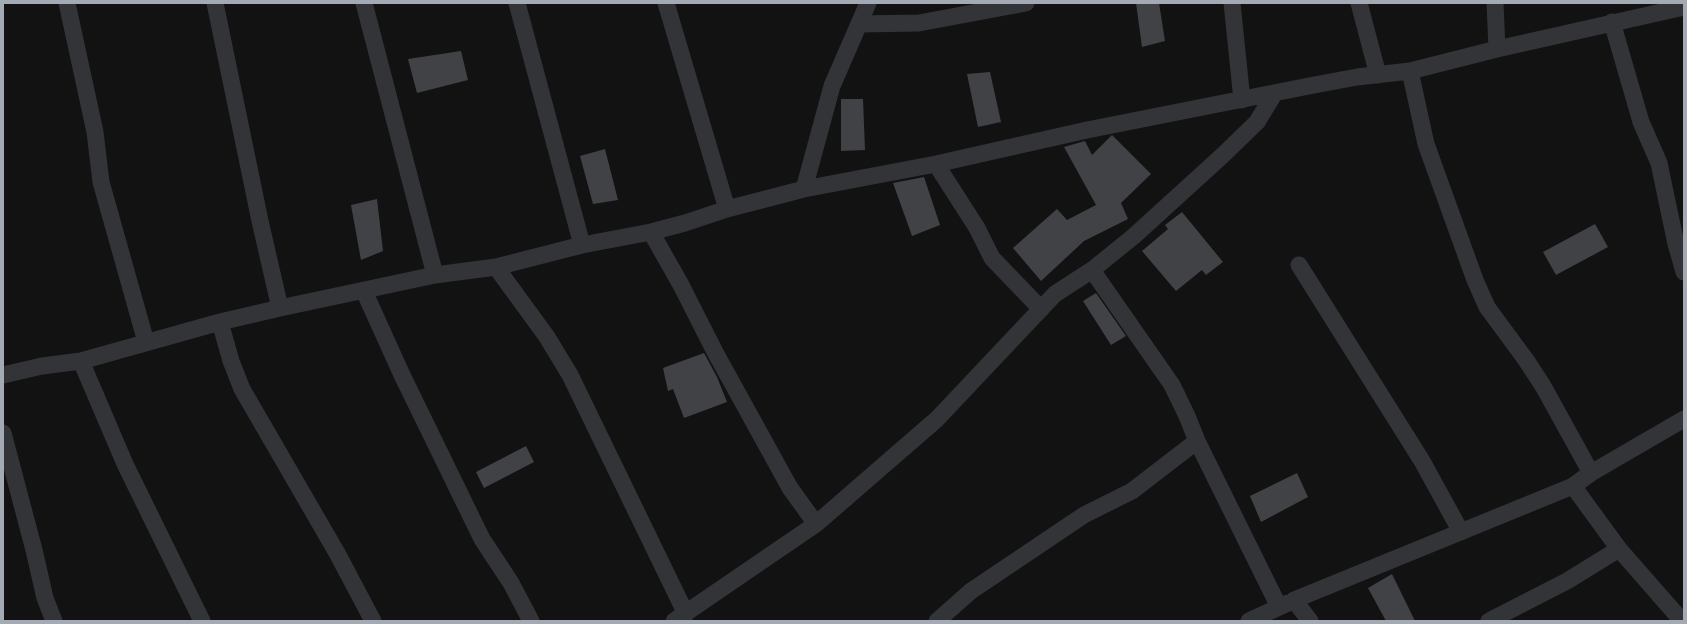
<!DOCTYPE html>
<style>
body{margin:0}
#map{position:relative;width:1687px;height:624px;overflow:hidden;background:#121213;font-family:Inter,sans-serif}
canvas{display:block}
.frame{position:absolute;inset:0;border:4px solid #a4aab4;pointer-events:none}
</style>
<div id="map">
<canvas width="1687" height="624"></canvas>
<div class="frame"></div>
</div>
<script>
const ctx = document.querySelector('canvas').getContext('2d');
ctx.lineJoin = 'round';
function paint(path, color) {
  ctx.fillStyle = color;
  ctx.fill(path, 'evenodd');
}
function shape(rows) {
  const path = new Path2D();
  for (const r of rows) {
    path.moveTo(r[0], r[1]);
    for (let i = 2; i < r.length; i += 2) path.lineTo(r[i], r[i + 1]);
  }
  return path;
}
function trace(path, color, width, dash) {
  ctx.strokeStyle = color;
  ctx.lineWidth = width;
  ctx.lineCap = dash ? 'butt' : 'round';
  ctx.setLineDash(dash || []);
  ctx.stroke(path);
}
paint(shape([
 [1136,3,1159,3,1165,41,1142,47],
 [461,51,468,80,417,93,408,59],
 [990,72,1001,122,978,127,967,74],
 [841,99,863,99,865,150,841,151],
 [1112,135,1151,174,1121,203,1128,219,1084,241,1041,281,1013,248,1057,209,1067,220,1096,205,1064,147,1085,141,1092,155],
 [605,149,618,200,593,204,580,156],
 [924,177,940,225,912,236,893,183],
 [377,199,383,251,361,260,351,205],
 [1182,212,1223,262,1206,275,1202,270,1176,291,1142,251,1168,229,1165,225],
 [1595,224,1608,247,1556,275,1543,252],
 [1096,293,1126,336,1111,345,1083,301],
 [704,353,717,377,727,402,684,418,673,389,668,391,663,368],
 [526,446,534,462,484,488,476,472],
 [1297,473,1308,497,1261,522,1250,496],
 [1392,574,1415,621,1386,621,1368,588]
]), '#414246');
trace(shape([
 [67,3,95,132,101,182,146,342],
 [215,3,260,221,280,308],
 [364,3,435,275],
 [517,3,582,245],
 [666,3,727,209],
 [1232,3,1242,100],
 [1359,3,1378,75],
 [1495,3,1497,49],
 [1612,22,1641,122,1659,163,1676,244,1684,272],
 [859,24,919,23,1026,3],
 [1410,71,1426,144,1475,280,1487,307,1526,360,1543,386,1591,473],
 [936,164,977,228,992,258,1041,309],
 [804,189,832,86,868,3],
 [651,232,681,285,715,352,790,488,816,524],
 [1299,265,1422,461,1461,532],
 [496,267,547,337,570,375,686,614],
 [1092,270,1172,385,1187,416,1197,441,1279,607],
 [364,291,402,375,482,539,511,583,531,621],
 [220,322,231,361,242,389,337,553,373,621],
 [81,361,125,464,202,621],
 [3,375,42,366,81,361,220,322,280,308,435,275,496,267,582,245,651,232,685,223,727,209,804,189,936,164,1087,130,1309,86,1357,77,1410,71,1497,49,1684,7],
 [3,433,34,550,45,598,54,621],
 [674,621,816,524,937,419,1055,294,1092,270,1134,236,1223,155,1257,122,1274,94],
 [937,621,971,591,1084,515,1132,491,1197,441],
 [1249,621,1288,603],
 [1310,621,1294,600,1573,486],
 [1489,621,1567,581,1619,549],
 [1682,621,1619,549,1573,486,1591,473,1684,419]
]), '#333438', 17);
</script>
